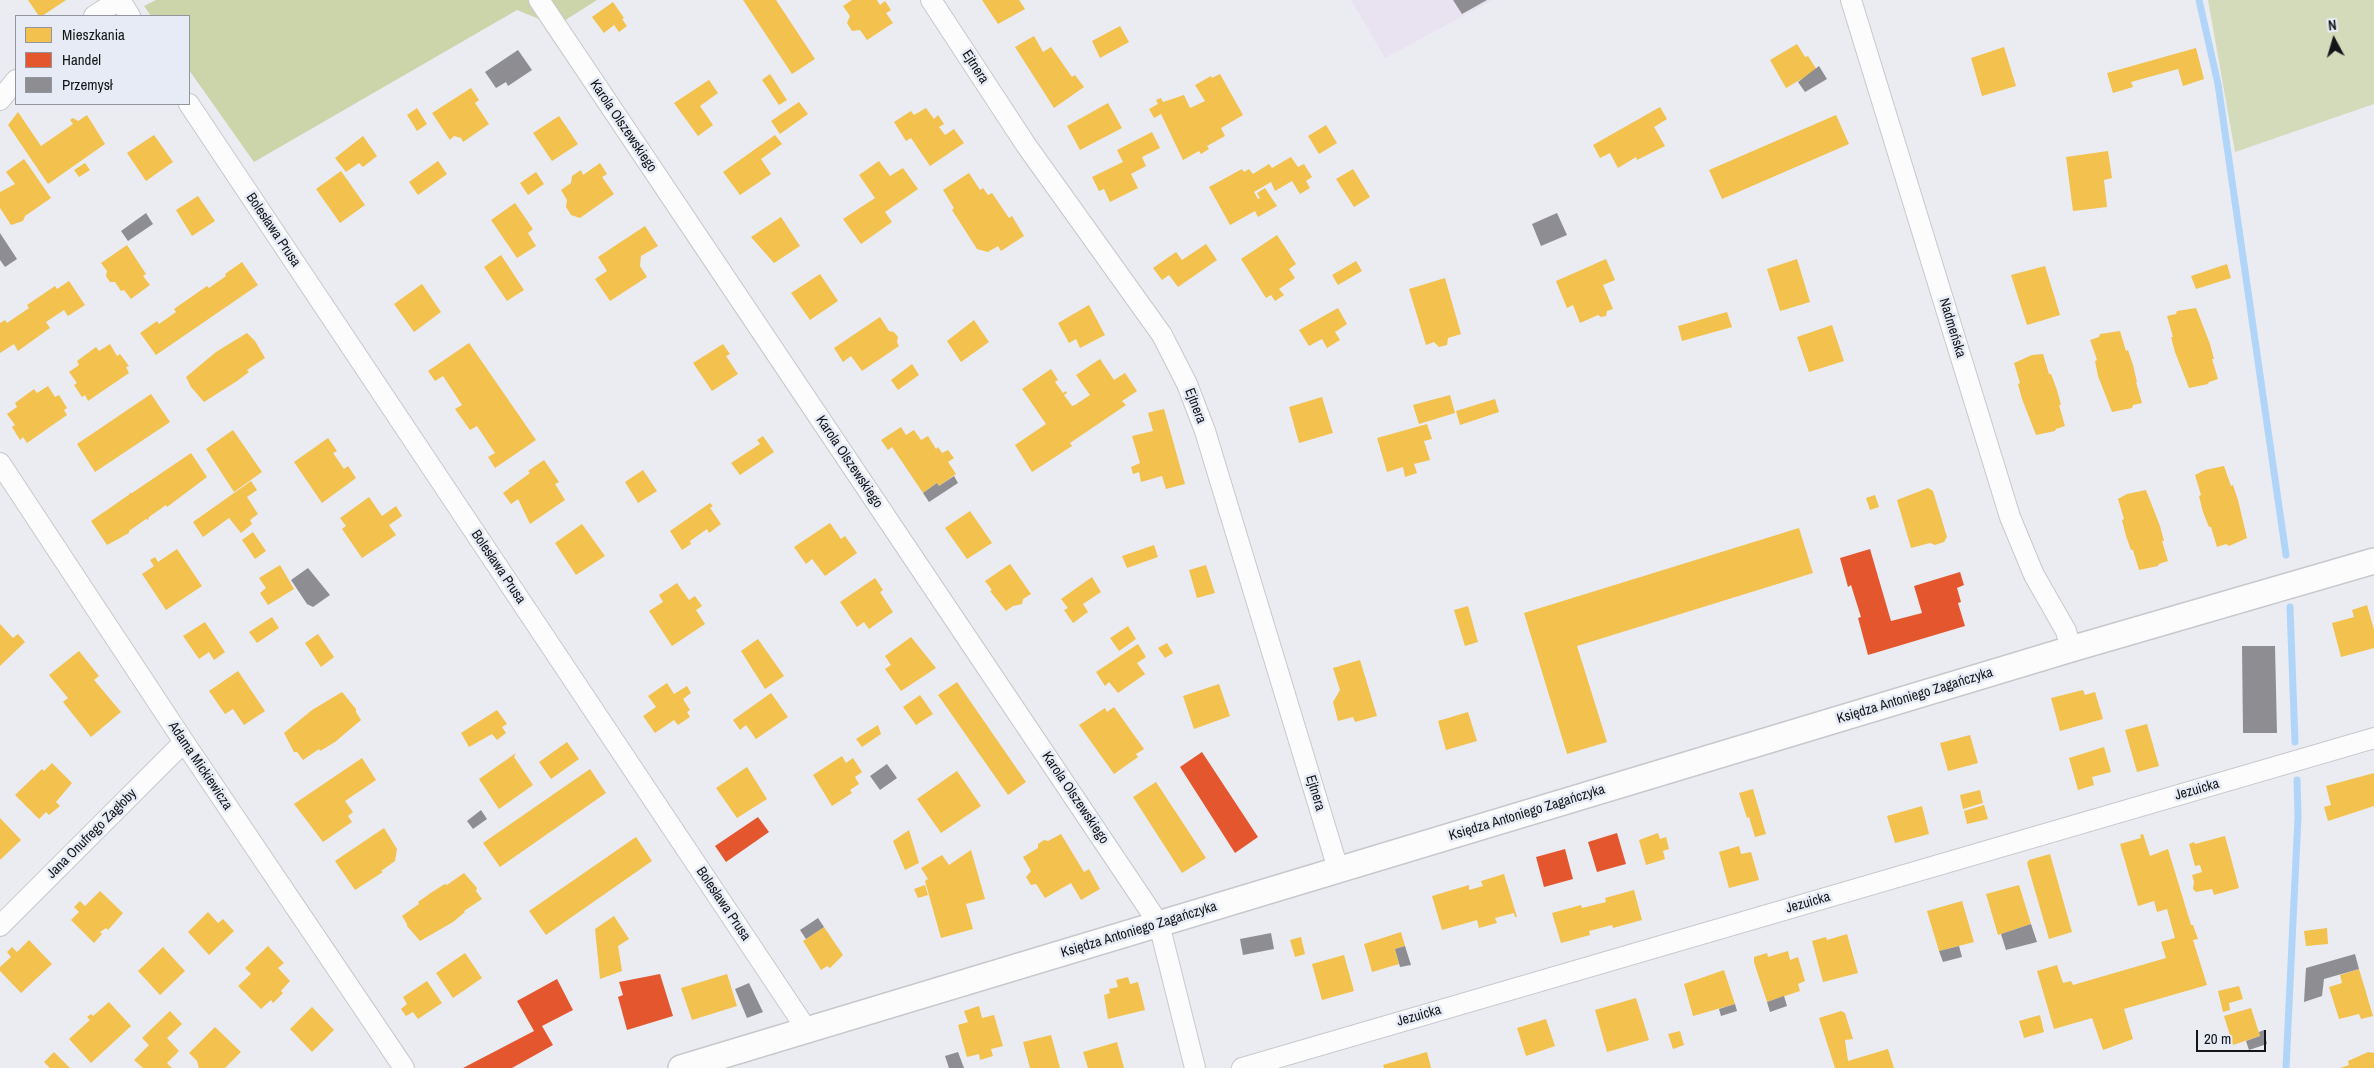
<!DOCTYPE html>
<meta charset="utf-8">
<style>
body{margin:0}
#map{position:relative;width:2374px;height:1068px;overflow:hidden;background:#eaecf2;font-family:"Archivo Narrow",sans-serif}
canvas{display:block}
.legend{position:absolute;left:15px;top:15px;width:175px;height:90px;box-sizing:border-box;background:#e6ebf6;border:1px solid #92959d;margin:0;padding:6px 9px;list-style:none;font-size:15px;color:#131518}
.legend li{display:flex;align-items:center;gap:10px;height:25px}
.legend b{width:25px;border:1px solid #92959d}
.north{position:absolute;left:2309px;top:15px;width:50px;height:50px;-webkit-text-stroke:4px #e6ebf6;paint-order:stroke;rotate:354deg;font-size:14px;font-weight:700;line-height:20px;text-align:center;color:#131518}
.north::after{content:'';display:block;margin:auto;width:18px;height:22px;background:#131518;clip-path:polygon(50% 0,100% 100%,50% 72%,0 100%)}
.scale{position:absolute;left:2196px;top:1030px;width:70px;height:22px;box-sizing:border-box;border:2px solid #131518;border-top:0;padding-left:6px;font-size:15px;line-height:18px;white-space:nowrap;color:#131518;-webkit-text-stroke:4px #e6ebf6;paint-order:stroke}
</style>
<div id="map">
<canvas width="2374" height="1068"></canvas>
<ul class="legend">
<li><b style="height:14px;background:#f2c14e"></b>Mieszkania</li>
<li><b style="height:14px;background:#e4572e"></b>Handel</li>
<li><b style="height:14px;background:#8d8d92"></b>Przemysł</li>
</ul>
<div class="north">N</div>
<div class="scale">20 m</div>
</div>
<script>
const ctx = document.querySelector('canvas').getContext('2d');
ctx.lineJoin = 'round';
function paint(path, color) {
  ctx.fillStyle = color;
  ctx.fill(path, 'evenodd');
}
function shape(rows) {
  const path = new Path2D();
  for (const r of rows) {
    path.moveTo(r[0], r[1]);
    for (let i = 2; i < r.length; i += 2) path.lineTo(r[i], r[i + 1]);
  }
  return path;
}
function trace(path, color, width, dash) {
  ctx.strokeStyle = color;
  ctx.lineWidth = width;
  ctx.lineCap = dash ? 'butt' : 'round';
  ctx.setLineDash(dash || []);
  ctx.stroke(path);
}
function write(font, color, halo, rows, align = 'center') {
  ctx.font = font + ' "Archivo Narrow",sans-serif';
  ctx.lineWidth = 5;
  ctx.setLineDash([]);
  ctx.textBaseline = 'middle';
  ctx.strokeStyle = halo;
  ctx.fillStyle = color;
  for (const [text, x, y, turn = 0] of rows) {
    ctx.save();
    ctx.translate(x, y);
    ctx.rotate((+turn || 0) * Math.PI / 180);
    ctx.textAlign = isNaN(turn) ? turn : align;
    if (halo) ctx.strokeText(text, 0, 0);
    ctx.fillText(text, 0, 0);
    ctx.restore();
  }
}
paint(shape([
 [1351,0,1493,0,1385,58]
]), '#e9e3f1');
paint(shape([
 [2208,0,2374,0,2374,104,2235,152]
]), '#d4dbbb');
paint(shape([
 [156,0,597,0,556,26,517,10,254,162,189,70,189,16,151,16,144,6]
]), '#ccd4aa');
paint(shape([
 [28,0,66,0,42,16,39,16],
 [743,0,776,0,815,59,792,74],
 [852,0,877,0,880,5,885,1,891,10,886,13,893,23,867,40,860,30,852,31,847,23,850,16,843,6],
 [982,0,1019,0,1025,9,998,24],
 [613,2,624,18,622,19,627,26,619,32,614,25,604,33,592,17],
 [1120,26,1129,42,1100,58,1092,41],
 [1034,36,1043,52,1051,47,1072,77,1075,75,1084,87,1054,108,1015,47],
 [1797,44,1805,57,1808,56,1817,70,1786,88,1770,60],
 [2004,47,2016,86,1982,96,1971,58],
 [2196,48,2204,79,2183,86,2178,69,2131,82,2133,87,2113,93,2107,73],
 [770,74,787,100,779,105,762,80],
 [1220,74,1243,115,1221,128,1225,136,1207,146,1209,149,1201,154,1199,151,1183,160,1161,114,1154,118,1149,109,1158,104,1156,100,1161,98,1163,102,1184,95,1190,108,1205,101,1195,85,1211,76,1212,78],
 [709,80,718,93,700,106,713,125,698,136,674,103],
 [471,88,479,100,475,103,489,124,463,142,461,138,454,136,450,140,432,113],
 [799,102,808,114,780,134,771,121],
 [1108,103,1122,128,1080,150,1067,126],
 [1660,107,1667,119,1654,127,1665,146,1637,160,1636,157,1618,168,1610,153,1600,158,1593,145],
 [417,108,427,124,417,131,407,115],
 [926,108,934,119,938,115,944,124,939,127,945,135,954,129,964,143,930,166,911,138,906,141,894,122,911,111,914,115],
 [18,112,41,146,73,124,70,120,73,118,78,121,87,115,105,144,48,184,8,125],
 [1836,115,1849,144,1722,199,1709,170],
 [559,116,578,144,552,161,533,133],
 [1326,125,1337,143,1319,154,1308,136],
 [1152,132,1160,148,1142,157,1146,166,1131,174,1138,188,1110,202,1104,189,1099,191,1092,177,1123,162,1117,150],
 [154,135,173,162,146,181,127,153],
 [775,135,782,144,761,159,771,174,740,195,723,172],
 [363,136,377,156,363,167,359,163,346,172,335,158],
 [2108,151,2112,178,2104,180,2107,207,2073,211,2066,157],
 [1291,157,1298,167,1304,164,1312,177,1306,181,1310,188,1300,194,1292,181,1275,191,1271,182,1254,192,1258,199,1260,198,1257,193,1265,188,1277,206,1258,217,1255,211,1230,225,1209,187,1242,169,1244,172,1249,169,1253,174,1269,164,1272,168],
 [24,159,51,198,25,216,23,221,11,225,0,208,0,192,15,184,6,172],
 [438,161,447,174,418,195,409,182],
 [879,161,890,176,903,168,918,189,885,212,892,222,861,244,843,219,875,198,859,175],
 [85,163,90,170,79,177,74,170],
 [600,163,607,174,602,177,614,194,580,218,571,215,566,207,567,200,561,190,571,183,572,176,581,170,583,175],
 [1353,169,1370,197,1354,207,1336,179],
 [341,171,365,205,340,223,316,189],
 [536,172,544,184,528,195,520,183],
 [969,173,980,190,983,188,988,195,992,193,1009,218,1012,216,1024,236,1001,251,998,246,988,252,977,249,952,210,954,208,943,190],
 [198,196,215,221,192,236,176,210],
 [515,203,533,229,528,233,536,246,517,258,491,220],
 [781,217,800,246,774,263,751,237],
 [645,226,658,246,641,256,640,266,647,277,610,301,595,279,607,271,598,257],
 [1277,235,1296,264,1289,269,1295,278,1279,289,1284,295,1275,301,1271,295,1266,298,1241,259],
 [1206,244,1217,260,1178,287,1169,275,1162,280,1153,268,1176,252,1182,260],
 [127,245,146,274,143,276,150,285,131,299,124,290,121,291,115,282,110,282,106,276,107,271,101,263],
 [501,255,524,290,507,301,484,267],
 [1606,259,1615,280,1603,285,1613,309,1607,311,1606,316,1601,317,1598,315,1580,323,1573,305,1567,308,1556,281],
 [1797,259,1810,302,1780,311,1767,269],
 [1356,261,1362,271,1338,285,1332,275],
 [242,262,258,285,156,355,140,333,157,321,159,324,176,312,174,309,207,286,209,288,226,276,225,274],
 [2227,264,2231,278,2196,289,2191,276],
 [2045,266,2060,315,2027,325,2011,275],
 [820,274,838,301,810,320,791,293],
 [1445,278,1461,334,1448,338,1447,345,1439,347,1434,342,1426,345,1409,289],
 [69,281,85,305,68,316,64,310,46,322,50,328,18,351,14,344,0,353,0,323,5,320,7,323,29,308,27,305,55,286,57,289],
 [422,284,441,312,414,332,394,304],
 [1089,305,1105,335,1080,348,1076,339,1069,343,1058,323],
 [1338,308,1347,324,1335,332,1340,340,1327,348,1322,339,1309,346,1299,330],
 [2196,308,2210,344,2214,359,2212,359,2218,379,2209,382,2208,384,2189,388,2175,352,2171,337,2173,337,2167,316,2176,314,2177,311],
 [1727,312,1732,327,1682,341,1678,326],
 [880,317,889,331,894,332,898,337,897,342,899,346,862,371,851,356,843,362,834,348],
 [974,320,989,342,961,362,947,341],
 [1832,325,1844,361,1809,372,1797,337],
 [2120,331,2126,351,2128,350,2133,365,2137,382,2136,382,2142,403,2133,405,2132,408,2112,412,2098,376,2095,361,2097,360,2090,340,2099,337,2100,334],
 [247,333,255,341,265,358,247,370,249,372,237,381,204,402,191,387,186,377,216,352],
 [469,343,536,440,495,468,488,457,495,453,477,426,470,430,455,409,462,405,443,376,435,381,428,371],
 [110,344,117,356,120,354,129,366,126,367,129,373,88,401,85,395,82,397,74,385,77,383,69,372,79,365,77,361,96,347,99,351],
 [723,344,730,354,726,356,738,374,712,391,693,363],
 [2043,354,2049,374,2051,374,2057,390,2061,405,2059,405,2065,426,2056,429,2055,431,2036,435,2022,399,2018,384,2020,383,2014,363,2032,355],
 [1100,359,1114,380,1125,373,1137,391,1122,401,1126,405,1070,443,1072,446,1032,472,1015,445,1046,424,1022,389,1051,369,1058,380,1055,382,1063,393,1066,391,1067,393,1064,395,1072,406,1075,405,1090,395,1076,375],
 [912,364,919,375,898,390,891,380],
 [48,386,55,397,59,395,67,408,64,410,67,415,27,443,23,437,20,440,12,427,15,425,7,414,17,407,15,403,34,389,37,393],
 [151,394,170,422,95,472,77,444],
 [1450,395,1455,413,1419,424,1413,405],
 [1322,397,1333,433,1299,443,1289,407],
 [1495,399,1499,412,1460,425,1456,411],
 [1164,409,1185,484,1166,489,1162,476,1141,482,1139,472,1133,474,1131,467,1140,463,1132,436,1153,431,1148,413],
 [1427,424,1432,439,1424,441,1430,460,1414,464,1417,473,1405,477,1403,467,1387,472,1377,438],
 [901,427,906,435,914,430,921,440,928,436,936,449,938,447,942,453,948,450,954,458,948,462,956,474,939,486,937,483,923,493,892,447,888,450,881,440],
 [233,430,262,472,234,492,206,449],
 [763,436,774,452,740,475,731,463,760,444,757,440],
 [328,438,337,451,333,453,344,469,348,466,356,478,322,503,294,462],
 [191,453,207,477,167,507,166,505,149,517,148,520,146,519,129,531,129,533,107,545,91,521,130,494,129,493,132,493],
 [544,460,559,482,555,484,565,500,530,524,518,499,511,504,503,493,530,473,528,471],
 [2224,466,2231,486,2233,485,2238,500,2247,538,2229,546,2226,544,2217,547,2211,527,2209,527,2203,512,2199,496,2201,495,2195,475,2205,470],
 [643,470,657,491,638,503,625,482],
 [251,481,257,490,247,497,258,514,250,520,252,524,241,533,229,518,203,537,193,522],
 [1928,488,1933,491,1947,537,1944,542,1935,545,1930,543,1911,548,1897,500],
 [2146,490,2160,526,2164,541,2162,541,2168,561,2159,564,2158,566,2139,570,2133,550,2131,550,2126,536,2122,520,2124,519,2118,499,2127,494],
 [1875,495,1879,507,1870,510,1866,498],
 [369,497,382,516,396,506,402,516,389,525,396,535,362,558,342,529,346,526,340,518],
 [710,503,713,506,710,508,721,524,709,533,707,529,690,541,691,544,682,550,670,531],
 [970,511,992,543,967,559,945,528],
 [830,523,841,539,845,536,857,553,825,576,812,559,806,564,794,547],
 [582,524,605,556,576,575,555,543],
 [1799,528,1813,573,1577,646,1607,742,1567,754,1524,613],
 [253,532,266,551,255,559,242,540],
 [1154,545,1158,557,1127,568,1122,556],
 [177,549,202,586,166,610,142,574,154,566,150,560,155,557,158,562],
 [1010,564,1031,594,1023,599,1022,604,1013,606,1006,611,990,591,992,590,985,581],
 [280,565,294,589,268,605,260,593,266,588,259,578],
 [1206,565,1215,593,1197,598,1189,570],
 [1092,577,1101,592,1083,604,1088,612,1073,623,1064,610,1068,608,1061,599],
 [875,578,883,590,880,592,893,612,869,629,864,622,857,627,840,602],
 [677,583,689,600,695,596,702,606,696,610,705,624,672,646,649,611,663,602,659,595],
 [2367,605,2374,630,2374,648,2341,657,2332,623,2354,617,2352,610],
 [1468,606,1478,642,1465,646,1454,610],
 [272,617,279,628,257,643,249,632],
 [205,622,225,652,214,660,209,652,199,659,183,636],
 [0,624,13,638,18,634,25,642,0,666],
 [1128,626,1136,639,1119,651,1110,638],
 [318,634,334,657,321,667,305,643],
 [911,637,936,668,901,691,885,669,891,665,885,656],
 [758,639,784,676,765,689,741,651],
 [1167,643,1173,653,1165,658,1158,648],
 [1138,644,1146,657,1137,663,1145,674,1118,693,1109,682,1105,686,1096,672],
 [79,651,99,676,94,680,121,712,91,737,63,702,68,698,49,675],
 [1360,660,1377,716,1355,722,1353,717,1338,721,1333,702,1340,690,1333,668],
 [238,671,265,711,244,725,233,709,225,714,209,691],
 [957,682,1026,782,1008,795,938,695],
 [667,683,674,694,687,686,691,693,683,699,690,710,687,712,690,717,678,725,674,720,655,733,643,716,656,707,648,696],
 [1219,684,1230,716,1194,729,1183,696],
 [2083,690,2085,695,2095,692,2103,719,2060,731,2051,698],
 [342,692,356,709,356,712,361,720,335,742,320,751,319,749,303,760,297,752,294,752,284,733,312,710],
 [771,693,788,717,756,739,746,725,740,730,733,720],
 [920,695,933,714,916,725,903,707],
 [1114,707,1144,749,1136,754,1138,757,1114,774,1079,725,1105,708,1107,712],
 [497,710,507,724,502,727,506,733,497,740,492,734,469,747,461,733],
 [1468,712,1477,741,1446,750,1438,721],
 [2147,724,2159,766,2137,772,2125,730],
 [878,725,881,734,862,747,856,739],
 [1970,735,1978,763,1948,771,1940,743],
 [567,742,579,759,551,779,539,762],
 [2104,747,2111,772,2092,777,2094,785,2078,790,2069,758],
 [516,753,514,757,533,785,499,809,479,779],
 [842,756,846,763,853,758,862,772,855,777,859,784,850,790,852,793,832,806,813,775],
 [362,758,376,780,345,801,353,812,348,816,352,822,323,842,294,804],
 [52,763,72,783,56,802,60,806,49,815,46,812,39,819,15,795,42,769,44,771],
 [747,767,767,799,737,818,716,788],
 [590,769,606,793,500,867,483,843],
 [957,771,981,806,941,833,917,799],
 [2374,773,2374,806,2328,821,2324,807,2331,805,2326,786],
 [1156,782,1206,858,1182,873,1133,797],
 [1753,789,1766,834,1755,837,1749,817,1747,818,1739,793],
 [1980,790,1983,803,1963,809,1960,795],
 [1984,805,1988,819,1967,824,1964,811],
 [1922,806,1929,834,1895,843,1887,816],
 [0,818,21,840,0,860],
 [384,828,397,849,395,861,381,871,383,872,355,890,335,861],
 [909,830,919,863,905,870,893,841],
 [1658,833,1660,839,1666,837,1669,849,1663,851,1665,859,1646,865,1639,840],
 [1061,834,1084,872,1089,869,1100,889,1081,900,1071,883,1045,898,1036,884,1031,885,1026,877,1031,871,1023,857,1038,848,1038,844,1044,840,1048,841],
 [2143,834,2150,856,2168,849,2191,925,2193,925,2198,939,2193,940,2207,985,2124,1009,2133,1039,2103,1050,2092,1018,2054,1029,2037,971,2057,965,2063,983,2071,981,2073,985,2166,958,2161,942,2175,938,2167,909,2157,912,2154,901,2138,906,2120,844,2141,838,2140,835],
 [2225,836,2239,888,2214,895,2212,889,2196,892,2193,889,2194,882,2192,875,2202,872,2200,865,2195,866,2189,844,2194,842,2195,844],
 [636,837,652,861,546,935,529,911],
 [1739,846,1741,854,1751,852,1759,880,1729,888,1719,852],
 [971,850,985,899,966,904,973,929,941,938,925,881,928,879,921,868,942,855,949,865],
 [2050,854,2072,932,2049,939,2027,863,2029,860],
 [464,873,477,888,476,891,482,899,464,911,465,912,453,922,420,941,407,926,407,924,402,916,419,904,418,902,432,892,445,884,447,885],
 [1504,874,1517,917,1515,917,1514,913,1495,918,1497,923,1479,928,1477,920,1442,930,1432,896,1469,885,1469,890,1483,886,1481,881],
 [925,885,928,895,918,898,914,889],
 [2019,885,2031,924,1998,935,1986,894],
 [1634,890,1642,920,1613,928,1612,925,1589,931,1590,935,1561,943,1552,913,1581,905,1582,908,1606,902,1605,898],
 [100,891,123,913,108,930,106,928,100,932,102,934,94,943,71,920,79,912,74,907,80,901,85,906],
 [1962,901,1974,942,1939,951,1927,911],
 [208,912,218,923,223,919,234,931,209,955,188,932],
 [614,916,629,939,618,946,622,971,600,979,595,929],
 [824,927,843,955,830,968,827,966,821,970,803,941],
 [2327,928,2328,944,2306,946,2304,931],
 [1401,932,1405,946,1395,949,1399,964,1372,972,1364,944],
 [1847,934,1858,973,1823,982,1812,941,1826,937,1827,940],
 [1301,937,1305,954,1295,957,1290,940],
 [29,940,52,964,21,993,0,971,0,967,11,957,7,952,12,947,17,952],
 [268,946,284,963,278,968,290,981,281,991,283,993,273,1003,271,1000,261,1009,238,986,251,974,245,968],
 [163,947,185,971,160,995,138,971],
 [1788,951,1790,960,1798,957,1805,981,1798,984,1800,991,1767,1002,1754,962,1754,957,1767,953,1768,957],
 [465,953,482,978,453,998,436,973],
 [1344,955,1354,991,1322,1000,1312,964],
 [2359,969,2373,1016,2361,1019,2359,1014,2339,1019,2329,987,2342,983,2340,975],
 [1724,970,1735,1004,1693,1016,1684,984],
 [727,974,737,1006,692,1020,681,988],
 [1128,977,1130,984,1138,982,1145,1010,1108,1019,1104,995,1110,993,1109,989,1118,987,1116,980],
 [427,981,442,1003,418,1019,413,1012,406,1016,401,1009,407,1004,403,997],
 [2239,986,2243,999,2229,1003,2230,1010,2223,1012,2218,991],
 [1636,998,1649,1040,1607,1052,1595,1010],
 [109,1002,131,1026,91,1063,69,1039,90,1020,87,1017,91,1014,93,1016],
 [979,1006,982,1018,994,1015,1003,1046,991,1049,993,1056,980,1060,979,1054,967,1057,958,1025,968,1022,964,1011],
 [312,1007,334,1030,312,1052,290,1029],
 [2251,1008,2260,1036,2233,1045,2224,1016],
 [170,1011,182,1024,167,1038,179,1051,167,1063,172,1068,143,1068,134,1060,149,1045,142,1038],
 [1841,1011,1845,1013,1853,1039,1845,1040,1848,1061,1888,1049,1894,1068,1835,1068,1819,1018],
 [2040,1015,2044,1032,2024,1038,2019,1021],
 [1546,1019,1555,1046,1526,1056,1517,1028],
 [215,1027,241,1052,225,1068,199,1068,197,1061,189,1053],
 [1680,1031,1684,1045,1673,1049,1668,1034],
 [1051,1035,1060,1068,1030,1068,1023,1042],
 [1117,1042,1124,1068,1088,1068,1083,1052],
 [54,1052,70,1068,50,1068,44,1062],
 [1427,1052,1431,1068,1384,1068,1383,1065],
 [2368,1052,2374,1053,2374,1068,2340,1068,2349,1065,2348,1061]
]), '#f2c14e');
paint(shape([
 [1870,549,1891,621,1922,613,1914,586,1960,572,1964,585,1957,588,1961,602,1958,603,1965,626,1868,655,1858,618,1861,617,1851,585,1848,587,1840,558],
 [1202,752,1258,837,1235,853,1180,767],
 [758,817,769,832,726,862,715,846],
 [1617,833,1626,864,1597,872,1588,842],
 [1565,849,1573,879,1544,887,1536,857],
 [660,974,673,1016,627,1030,618,997,623,995,619,982],
 [557,979,573,1010,542,1026,553,1045,512,1068,463,1068,534,1031,517,1001]
]), '#e4572e');
paint(shape([
 [1453,0,1487,0,1462,14],
 [518,50,532,70,508,86,506,82,496,88,485,72],
 [1819,66,1827,79,1805,92,1798,82],
 [146,213,153,224,128,241,121,231],
 [1557,213,1567,235,1541,246,1532,224],
 [0,233,17,259,5,267,0,260],
 [954,476,958,483,929,502,923,493,937,483,939,486],
 [308,568,330,595,313,607,307,604,291,580],
 [2242,646,2275,646,2277,733,2243,733],
 [887,764,897,778,880,790,870,776],
 [481,810,487,819,473,829,467,821],
 [818,918,824,927,806,939,800,930],
 [2031,924,2037,942,2006,950,2001,934],
 [1271,933,1274,949,1243,955,1240,939],
 [1405,946,1411,965,1400,967,1395,949],
 [1959,946,1962,957,1943,962,1939,951],
 [2355,954,2359,969,2324,979,2322,996,2304,1002,2306,968],
 [749,983,763,1012,747,1018,735,989],
 [1784,996,1787,1006,1770,1012,1767,1002],
 [1735,1004,1737,1011,1721,1016,1719,1009],
 [2264,1030,2267,1044,2249,1050,2246,1041,2260,1036,2259,1032],
 [958,1052,964,1068,949,1068,945,1056]
]), '#8d8d92');
trace(shape([
 [2199,0,2218,84,2286,555],
 [2290,607,2295,742],
 [2286,1068,2298,817,2297,780]
]), '#b1d5f8', 7);
const minor = shape([
 [120,0,130,16],
 [539,0,1159,924,1195,1068],
 [931,0,1026,145,1162,335,1187,384,1205,431,1338,869],
 [1851,0,2010,517,2034,575,2066,631,2071,649],
 [94,16,119,0],
 [0,100,16,80],
 [189,104,807,1030],
 [0,463,184,742,404,1068],
 [0,926,184,742],
 [1242,1068,2374,738]
]);
const tertiary = shape([
 [681,1068,2071,649,2374,561]
]);
trace(minor, '#c7c8cc', 22);
trace(tertiary, '#c7c8cc', 28);
trace(minor, '#fcfcfd', 20);
trace(tertiary, '#fcfcfd', 25);
write('14px', '#131518', '#e6ebf6', [
 ["Ejtnera",975,67,57],
 ["Karola Olszewskiego",623,126,56],
 ["Bolesława Prusa",273,230,56],
 ["Nadmeńska",1952,328,73],
 ["Ejtnera",1195,406,69],
 ["Karola Olszewskiego",849,462,56],
 ["Bolesława Prusa",498,567,56],
 ["Księdza Antoniego Zagańczyka",1915,696,-17],
 ["Adama Mickiewicza",200,766,56],
 ["Jezuicka",2197,790,-16],
 ["Ejtnera",1315,793,73],
 ["Karola Olszewskiego",1075,798,56],
 ["Księdza Antoniego Zagańczyka",1527,813,-17],
 ["Jana Onufrego Zagłoby",92,834,-45],
 ["Jezuicka",1808,903,-16],
 ["Bolesława Prusa",723,904,56],
 ["Księdza Antoniego Zagańczyka",1139,930,-17],
 ["Jezuicka",1419,1016,-16]
]);
</script>
